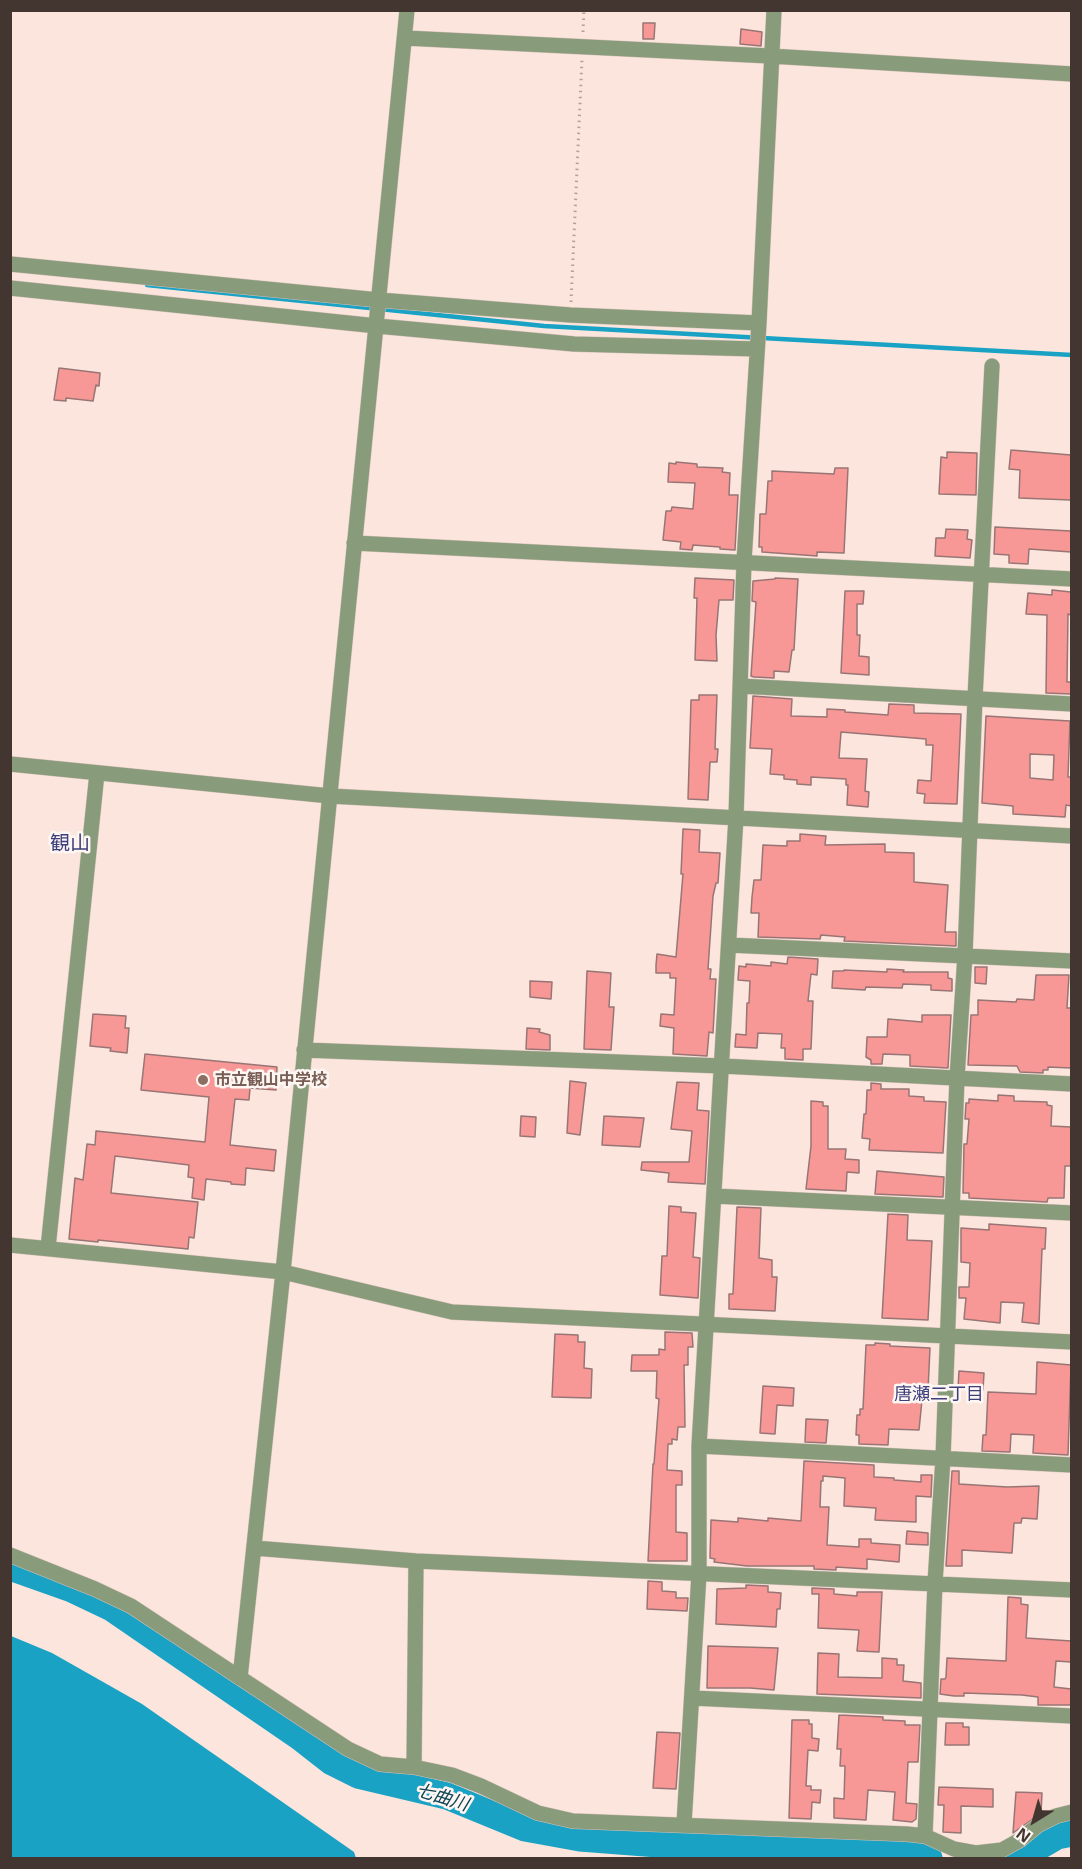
<!DOCTYPE html>
<meta charset="utf-8">
<style>
body{margin:0}
#map{position:relative;width:1082px;height:1869px;overflow:hidden;background:#fbe5dd;font-family:"Open Sans",sans-serif}
canvas{display:block}
.frame{position:absolute;inset:0;border:12px solid #433530;pointer-events:none}
.north{position:absolute;left:1004px;top:1791px;width:60px;height:60px;-webkit-text-stroke:4px #fdf6f3;paint-order:stroke;rotate:217deg;font-size:16px;font-weight:700;line-height:24px;text-align:center;color:#433530}
.north::after{content:'';display:block;margin:auto;width:21px;height:27px;background:#433530;clip-path:polygon(50% 0,100% 100%,50% 72%,0 100%)}
</style>
<div id="map">
<canvas width="1082" height="1869"></canvas>
<div class="frame"></div>
<div class="north">N</div>
</div>
<script>
const ctx = document.querySelector('canvas').getContext('2d');
ctx.lineJoin = 'round';
function paint(path, color) {
  ctx.fillStyle = color;
  ctx.fill(path, 'evenodd');
}
function shape(rows) {
  const path = new Path2D();
  for (const r of rows) {
    path.moveTo(r[0], r[1]);
    for (let i = 2; i < r.length; i += 2) path.lineTo(r[i], r[i + 1]);
  }
  return path;
}
function trace(path, color, width, dash) {
  ctx.strokeStyle = color;
  ctx.lineWidth = width;
  ctx.lineCap = dash ? 'butt' : 'round';
  ctx.setLineDash(dash || []);
  ctx.stroke(path);
}
function write(font, color, halo, rows, align = 'center') {
  ctx.font = font + ' "Open Sans","Noto Sans JP",sans-serif';
  ctx.lineWidth = 5;
  ctx.setLineDash([]);
  ctx.textBaseline = 'middle';
  ctx.strokeStyle = halo;
  ctx.fillStyle = color;
  for (const [text, x, y, turn = 0] of rows) {
    ctx.save();
    ctx.translate(x, y);
    ctx.rotate((+turn || 0) * Math.PI / 180);
    ctx.textAlign = isNaN(turn) ? turn : align;
    if (halo) ctx.strokeText(text, 0, 0);
    ctx.fillText(text, 0, 0);
    ctx.restore();
  }
}
paint(shape([
 [11,1636,52,1653,142,1704,354,1852,356,1858,11,1858]
]), '#19a2c4');
trace(shape([
 [147,285,544,326,1072,355]
]), '#19a2c4', 4.5);
trace(shape([
 [10,1567,72,1589,112,1608,300,1737,332,1762,358,1775,447,1796,525,1828,580,1838,658,1844,891,1852,920,1854,929,1858],
 [1019,1858,1057,1836,1072,1833]
]), '#19a2c4', 27);
const building = shape([
 [643,23,655,23,654,39,643,39,643,23],
 [741,29,762,32,761,46,740,44,741,29],
 [59,368,100,373,99,386,96,385,93,401,66,398,66,401,54,400,59,368],
 [1011,450,1071,455,1071,500,1019,498,1020,470,1009,469,1011,450],
 [947,452,977,453,976,495,939,494,941,457,947,458,947,452],
 [676,462,697,464,697,467,723,468,722,472,730,473,729,495,738,495,735,550,720,549,720,547,693,545,692,550,680,549,681,542,663,540,666,511,671,511,672,507,693,509,695,483,668,482,669,463,676,464,676,462],
 [835,468,848,468,844,553,817,552,817,556,762,552,762,547,759,547,760,514,766,514,768,481,772,481,772,471,834,474,835,468],
 [995,527,1071,531,1071,552,1029,549,1028,564,1009,563,1009,555,994,554,995,527],
 [946,529,968,530,967,539,972,540,970,558,935,556,936,538,945,538,946,529],
 [695,578,734,580,733,600,719,600,716,635,717,661,695,660,697,598,694,598,695,578],
 [775,578,798,579,794,650,792,650,789,672,774,671,774,678,754,677,751,676,756,602,752,601,753,581,775,579,775,578],
 [1052,590,1071,592,1071,615,1068,614,1067,682,1071,682,1071,694,1046,693,1047,615,1026,614,1028,593,1052,595,1052,590],
 [845,591,864,591,863,604,857,604,857,635,860,635,859,656,869,657,869,675,841,673,845,591],
 [699,695,717,695,715,749,718,749,717,762,710,762,708,800,688,799,691,700,699,700,699,695],
 [753,696,792,699,791,716,827,717,827,709,845,710,845,712,888,715,889,704,914,705,914,713,961,714,957,804,924,803,925,794,917,793,918,780,931,781,933,745,926,745,926,739,841,732,839,758,867,759,865,791,869,792,868,807,847,805,848,785,846,785,846,779,811,777,811,785,797,784,797,780,784,779,784,775,770,774,772,749,750,748,753,696],
 [986,716,1070,721,1068,777,1071,777,1071,806,1066,805,1065,817,1013,814,1013,806,982,803,986,716],
 [1030,754,1054,755,1053,780,1030,778,1030,754],
 [683,829,700,830,699,852,720,853,718,883,716,883,713,896,708,969,711,969,710,979,716,979,713,1033,709,1032,707,1056,673,1054,674,1028,660,1026,661,1014,674,1015,676,978,670,978,670,973,656,973,656,965,657,954,676,957,683,874,681,874,683,829],
 [800,834,826,836,825,845,885,844,885,852,914,853,914,882,948,885,945,932,956,932,956,946,844,941,845,937,821,935,820,939,758,937,759,913,751,913,752,897,754,880,761,880,763,845,787,846,787,841,800,841,800,834],
 [788,957,818,959,817,975,811,974,808,1001,813,1001,811,1049,803,1049,803,1060,785,1059,785,1048,781,1048,782,1034,758,1033,757,1048,735,1047,736,1034,746,1035,747,1003,749,1003,750,981,738,980,739,966,746,967,746,964,771,966,771,962,787,964,788,957],
 [975,967,987,967,986,984,975,983,975,967],
 [887,969,904,970,903,972,948,972,948,978,952,979,952,991,931,990,931,985,903,984,902,988,866,987,865,990,832,988,833,971,844,971,844,970,887,972,887,969],
 [587,971,611,973,609,1007,614,1007,611,1050,584,1049,587,971],
 [1036,975,1069,975,1067,1008,1071,1008,1071,1068,1048,1067,1048,1070,1043,1070,1043,1073,1020,1072,1017,1066,968,1065,971,1015,978,1015,978,1000,1016,1002,1017,999,1034,1000,1036,975],
 [530,981,552,982,551,999,530,997,530,981],
 [93,1014,126,1016,125,1028,129,1028,127,1053,110,1051,111,1048,90,1046,93,1014],
 [922,1015,951,1015,948,1068,910,1066,910,1055,883,1054,882,1064,871,1064,871,1060,866,1057,867,1037,887,1037,888,1019,922,1022,922,1015],
 [527,1028,540,1029,539,1032,550,1035,550,1050,526,1049,527,1028],
 [145,1054,277,1067,276,1090,250,1088,249,1100,235,1099,230,1145,276,1150,274,1171,246,1168,245,1185,231,1184,231,1182,206,1179,204,1200,192,1198,194,1178,188,1177,189,1165,115,1156,111,1193,198,1202,194,1238,189,1237,188,1249,98,1240,98,1242,69,1239,75,1178,83,1180,87,1144,95,1145,96,1131,205,1142,209,1097,141,1090,145,1054],
 [570,1081,586,1083,580,1135,567,1133,570,1081],
 [677,1082,699,1083,697,1110,709,1111,705,1184,668,1182,669,1173,641,1170,642,1162,689,1162,692,1131,671,1129,677,1082],
 [871,1083,881,1084,881,1089,909,1089,909,1096,924,1097,924,1101,946,1102,943,1153,869,1150,870,1139,862,1138,864,1114,866,1114,867,1090,871,1090,871,1083],
 [998,1095,1014,1096,1014,1101,1047,1102,1047,1105,1052,1106,1051,1126,1071,1127,1071,1166,1065,1166,1064,1198,1048,1198,1047,1202,969,1198,969,1193,963,1193,964,1144,967,1144,969,1119,965,1119,966,1103,969,1103,969,1099,998,1101,998,1095],
 [811,1101,823,1102,823,1106,828,1106,828,1149,846,1149,845,1159,859,1160,859,1173,847,1172,846,1191,806,1189,811,1146,811,1101],
 [521,1116,536,1117,535,1137,520,1136,521,1116],
 [604,1116,644,1118,640,1147,602,1145,604,1116],
 [877,1171,944,1177,943,1197,875,1194,877,1171],
 [669,1206,681,1207,681,1212,696,1213,693,1257,700,1258,698,1298,660,1295,662,1256,667,1256,669,1206],
 [737,1207,761,1208,759,1258,772,1260,772,1277,777,1277,775,1311,729,1309,729,1294,733,1294,737,1207],
 [888,1214,908,1215,907,1240,932,1241,928,1320,882,1318,888,1214],
 [989,1224,1046,1228,1045,1249,1042,1249,1039,1324,1022,1322,1024,1303,1001,1302,1000,1323,964,1319,966,1298,959,1298,959,1287,969,1287,970,1263,961,1262,961,1228,989,1230,989,1224],
 [665,1332,692,1333,693,1347,688,1347,688,1365,684,1365,685,1427,678,1427,677,1440,672,1439,672,1444,668,1444,667,1470,682,1471,682,1485,676,1485,676,1532,687,1533,687,1561,648,1561,653,1464,654,1464,659,1399,656,1398,657,1371,631,1371,632,1355,659,1355,659,1349,665,1350,665,1332],
 [555,1334,578,1335,578,1342,585,1342,584,1368,592,1369,591,1398,552,1397,555,1334],
 [875,1343,890,1344,890,1346,930,1348,928,1390,923,1390,919,1430,889,1429,888,1445,859,1444,859,1435,856,1435,857,1415,860,1415,860,1409,863,1409,866,1345,875,1345,875,1343],
 [1037,1362,1071,1365,1068,1455,1033,1453,1034,1435,1011,1434,1010,1452,982,1451,983,1435,986,1435,988,1392,1036,1394,1037,1362],
 [959,1371,984,1373,983,1390,958,1388,959,1371],
 [763,1386,794,1388,793,1406,777,1405,775,1434,760,1433,763,1386],
 [806,1419,828,1420,826,1443,805,1442,806,1419],
 [804,1461,874,1465,874,1477,894,1478,894,1480,921,1482,921,1475,932,1475,931,1497,916,1496,916,1522,875,1520,876,1508,844,1506,845,1478,823,1476,823,1481,821,1481,820,1507,829,1507,827,1545,859,1547,859,1539,871,1539,871,1543,900,1545,899,1562,867,1559,867,1569,836,1567,836,1570,814,1569,814,1566,747,1566,714,1562,715,1559,710,1558,711,1520,738,1522,738,1518,768,1521,768,1518,801,1521,804,1461],
 [952,1471,959,1471,959,1484,1007,1487,1039,1486,1037,1519,1022,1518,1021,1523,1014,1523,1012,1553,962,1550,962,1566,946,1566,952,1471],
 [907,1531,928,1533,928,1545,906,1544,907,1531],
 [648,1581,662,1582,662,1591,676,1592,676,1598,688,1598,687,1611,647,1609,648,1581],
 [746,1585,768,1586,768,1592,781,1593,780,1609,777,1609,776,1627,716,1624,717,1589,746,1588,746,1585],
 [812,1588,834,1589,834,1594,857,1596,857,1592,882,1592,879,1652,857,1651,859,1630,818,1628,819,1594,812,1594,812,1588],
 [1008,1597,1021,1598,1021,1604,1028,1605,1026,1638,1071,1641,1071,1662,1056,1661,1054,1687,1071,1689,1071,1705,1038,1705,1038,1697,1022,1695,964,1693,964,1696,954,1696,940,1694,941,1679,945,1679,946,1677,947,1658,1006,1661,1008,1597],
 [708,1646,778,1648,774,1690,750,1688,707,1688,708,1646],
 [818,1653,839,1654,838,1677,882,1678,882,1658,897,1659,897,1665,904,1665,903,1681,921,1683,921,1698,817,1694,818,1653],
 [839,1715,883,1717,883,1720,905,1721,905,1725,920,1725,918,1762,908,1762,906,1803,917,1804,916,1819,912,1822,893,1820,895,1792,868,1790,866,1820,834,1818,834,1798,844,1799,845,1766,840,1766,841,1749,837,1749,839,1715],
 [792,1720,809,1720,809,1724,812,1724,812,1738,819,1739,818,1751,808,1750,806,1786,811,1786,811,1790,821,1790,820,1803,812,1802,811,1819,789,1818,792,1720],
 [946,1723,963,1723,963,1727,969,1727,969,1745,945,1745,946,1723],
 [657,1732,680,1733,676,1789,653,1788,657,1732],
 [939,1787,993,1789,993,1807,961,1806,961,1833,943,1832,944,1805,938,1805,939,1787],
 [1016,1792,1042,1793,1041,1813,1013,1833,1016,1792]
]);
paint(building, '#f89896');
trace(building, '#987574', 1.5);
const minor = shape([
 [405,38,770,56,1072,74],
 [10,264,379,300,570,315,759,323],
 [10,288,377,326,574,344,757,349],
 [354,543,1072,579],
 [740,686,1072,704],
 [10,764,330,796,1072,836],
 [729,945,1072,961],
 [304,1050,722,1066,1072,1084],
 [714,1196,1072,1213],
 [10,1245,283,1272,452,1312,1072,1342],
 [48,1248,97,773],
 [699,1446,1072,1465],
 [254,1548,416,1561,1072,1590],
 [10,1555,95,1589,131,1606,348,1749,380,1764,414,1767,452,1775,481,1786,538,1813,573,1821,907,1834,925,1836,954,1849,976,1853,1002,1850,1020,1840,1038,1825,1056,1816,1072,1812],
 [240,1678,283,1272,407,10],
 [692,1698,1072,1716],
 [414,1767,416,1561],
 [684,1824,699,1574,699,1446,736,817,744,561,759,323,774,10],
 [925,1836,935,1583,943,1458,957,1078,965,955,975,698,992,366]
]);
trace(minor, '#d6c2ba', 16);
trace(shape([
 [583,32,584,10],
 [571,302,582,59]
]), '#b2a099', 3, [1.5, 4.5]);
trace(minor, '#889b7a', 15);
for (const [x, y, r, color] of [
 [203,1080,6,"#8d6e63"]
]) {
  const dot = new Path2D();
  dot.arc(x, y, r, 0, 2 * Math.PI);
  ctx.fillStyle = color;
  ctx.fill(dot);
  trace(dot, '#fdf6f3', 2);
}
write('bold 16px', '#785e54', '#fdf6f3', [
 ["市立観山中学校",215,1080]
], 'left');
write('18px', '#3d3f7b', '#fdf6f3', [
 ["唐瀬二丁目",939,1395]
]);
write('italic 18px', '#0f4453', '#fdf6f3', [
 ["七曲川",442,1798,17]
]);
write('20px', '#3d3f7b', '#fdf6f3', [
 ["観山",70,844]
]);
</script>
